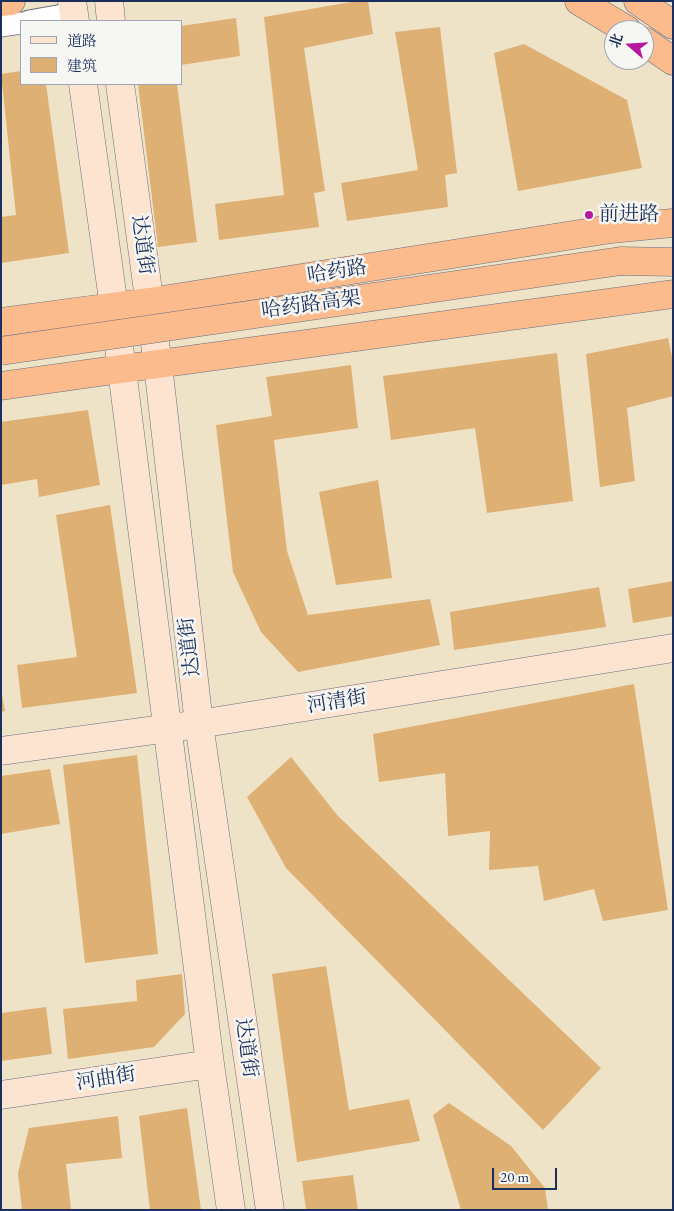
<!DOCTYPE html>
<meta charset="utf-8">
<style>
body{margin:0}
#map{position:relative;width:674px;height:1211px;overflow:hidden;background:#efe3c7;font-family:"EB Garamond","Noto Serif SC",serif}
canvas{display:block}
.frame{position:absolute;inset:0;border:2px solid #1b2f5e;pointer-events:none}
.legend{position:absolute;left:20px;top:20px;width:162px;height:65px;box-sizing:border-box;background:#f6f6f2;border:1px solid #9ea6b7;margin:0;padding:6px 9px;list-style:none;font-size:15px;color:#1b2f5e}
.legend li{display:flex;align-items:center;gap:10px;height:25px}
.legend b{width:25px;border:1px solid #9ea6b7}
.north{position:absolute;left:604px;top:20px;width:50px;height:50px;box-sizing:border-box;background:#f6f6f2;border:1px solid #9ea6b7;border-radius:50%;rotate:289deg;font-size:14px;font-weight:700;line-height:20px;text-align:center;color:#1b2f5e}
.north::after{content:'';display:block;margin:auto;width:18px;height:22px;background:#b5179e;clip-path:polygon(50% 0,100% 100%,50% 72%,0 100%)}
.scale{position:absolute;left:492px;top:1168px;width:65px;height:22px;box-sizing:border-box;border:2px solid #1b2f5e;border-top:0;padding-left:6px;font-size:15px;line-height:18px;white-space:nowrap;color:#1b2f5e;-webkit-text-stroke:4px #f6f6f2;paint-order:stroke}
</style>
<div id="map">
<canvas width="674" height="1211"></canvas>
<div class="frame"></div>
<ul class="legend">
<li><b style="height:6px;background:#fde4d1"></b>道路</li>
<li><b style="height:14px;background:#deb074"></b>建筑</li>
</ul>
<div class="north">北</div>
<div class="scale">20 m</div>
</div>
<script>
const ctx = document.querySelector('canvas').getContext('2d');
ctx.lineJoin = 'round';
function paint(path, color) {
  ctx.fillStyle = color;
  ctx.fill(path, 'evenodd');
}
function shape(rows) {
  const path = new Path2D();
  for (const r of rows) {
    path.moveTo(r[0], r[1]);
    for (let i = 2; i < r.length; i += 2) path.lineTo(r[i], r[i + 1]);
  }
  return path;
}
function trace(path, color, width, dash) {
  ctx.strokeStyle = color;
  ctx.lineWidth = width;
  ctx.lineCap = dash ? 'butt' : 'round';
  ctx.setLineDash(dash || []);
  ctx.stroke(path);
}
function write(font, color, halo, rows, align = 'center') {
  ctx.font = font + ' "EB Garamond","Noto Serif SC",serif';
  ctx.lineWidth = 5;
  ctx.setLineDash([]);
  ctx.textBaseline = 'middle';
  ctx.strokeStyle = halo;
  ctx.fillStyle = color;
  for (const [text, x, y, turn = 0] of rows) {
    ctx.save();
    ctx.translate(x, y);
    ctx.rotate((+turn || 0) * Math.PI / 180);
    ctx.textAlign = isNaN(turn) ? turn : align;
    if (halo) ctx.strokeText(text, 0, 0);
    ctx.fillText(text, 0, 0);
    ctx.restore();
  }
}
paint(shape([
 [357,1,368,1,373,34,304,48,325,191,314,193,319,227,219,240,215,204,284,195,264,17],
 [236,18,240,56,181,65,181,26],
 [440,27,457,173,445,175,448,207,347,221,341,183,418,170,395,32],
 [524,44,627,100,642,168,518,191,494,53],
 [21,71,21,84,46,84,69,253,1,263,1,217,16,215,1,74],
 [138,84,177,84,197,242,158,247],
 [668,338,673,361,673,396,627,408,635,481,600,487,586,354],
 [557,353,573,501,487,513,475,428,391,440,383,376],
 [351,365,358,428,274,440,287,551,308,615,430,599,440,645,298,672,261,632,233,572,216,425,272,416,266,377],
 [88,410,100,485,39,497,37,479,1,485,1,422],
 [378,480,392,578,336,585,319,492],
 [110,505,137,693,22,708,17,665,77,657,56,515],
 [673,581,673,616,633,623,628,589],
 [599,587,606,627,454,650,450,612],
 [634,684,668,910,603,921,594,889,544,901,538,866,489,870,490,831,448,836,445,773,379,782,373,734],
 [1,690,5,711,1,712],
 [137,755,158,954,85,963,63,765],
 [291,757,338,816,601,1068,543,1130,286,868,247,797],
 [50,769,60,824,1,834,1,776],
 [326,966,349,1110,409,1099,420,1141,297,1162,272,974],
 [182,974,185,1014,154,1047,68,1059,63,1009,137,1001,136,980],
 [46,1007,52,1054,1,1061,1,1013],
 [449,1103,511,1146,545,1188,548,1210,461,1210,433,1115],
 [187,1108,201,1210,150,1210,139,1116],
 [118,1116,122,1158,66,1164,71,1210,22,1210,18,1173,29,1128],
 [353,1175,358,1210,306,1210,302,1181]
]), '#deb074');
const street = shape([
 [29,21,74,13],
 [1,26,21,23]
]);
const secondary = shape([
 [72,1,75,21],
 [109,1,111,21],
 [83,84,114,307,210,1064,231,1210],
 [120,84,158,365,199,724,270,1210],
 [1,751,199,724,673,648],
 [1,1095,210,1064]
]);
const highway = shape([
 [579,1,627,30],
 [638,1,673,25],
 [1,2,11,1],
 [644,41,673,61],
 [621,261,673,262],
 [1,322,150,302,611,229,673,223],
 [1,386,121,369,673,294]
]);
trace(street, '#656e83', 23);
trace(secondary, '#656e83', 29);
trace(highway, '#656e83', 29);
trace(street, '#fff', 21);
trace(secondary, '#fde4d1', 28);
trace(highway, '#fbbb8c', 28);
const highwayBridge = shape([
 [1,351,621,261]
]);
trace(highwayBridge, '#656e83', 29, []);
trace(highwayBridge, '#fbbb8c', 28);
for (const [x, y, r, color] of [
 [589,215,5,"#b5179e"]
]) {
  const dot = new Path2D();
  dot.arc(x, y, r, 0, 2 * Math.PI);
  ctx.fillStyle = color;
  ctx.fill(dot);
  trace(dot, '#f6f6f2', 2);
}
write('20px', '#1b2f5e', '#f6f6f2', [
 ["前进路",599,215]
], 'left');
write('20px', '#1b2f5e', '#f6f6f2', [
 ["达道街",142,245,82],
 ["哈药路",337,272,-9],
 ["哈药路高架",311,305,-8],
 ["达道街",190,647,-97],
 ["河清街",337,702,-9],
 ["达道街",246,1048,82],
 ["河曲街",106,1079,-9]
]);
</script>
